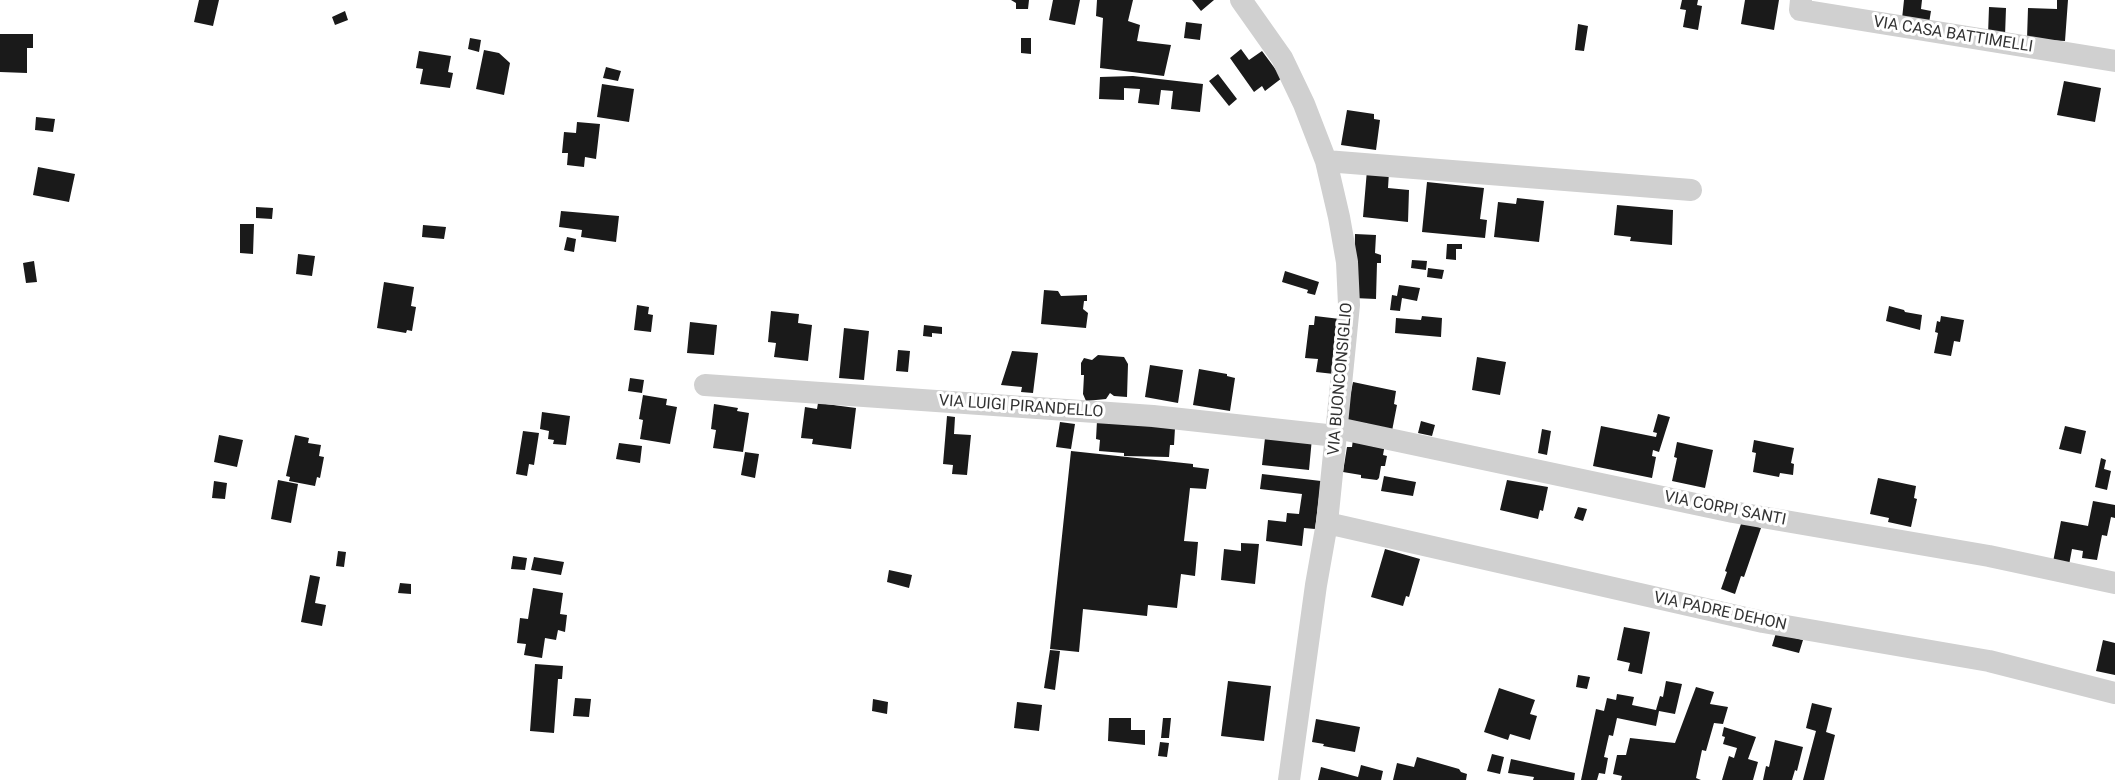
<!DOCTYPE html>
<style>
body{margin:0}
canvas{display:block;background:#fff}
</style>
<canvas width="2115" height="780"></canvas>
<script>
const ctx = document.querySelector('canvas').getContext('2d');
ctx.lineJoin = 'round';
function paint(path, color) {
  ctx.fillStyle = color;
  ctx.fill(path, 'evenodd');
}
function shape(rows) {
  const path = new Path2D();
  for (const r of rows) {
    path.moveTo(r[0], r[1]);
    for (let i = 2; i < r.length; i += 2) path.lineTo(r[i], r[i + 1]);
  }
  return path;
}
function trace(path, color, width, dash) {
  ctx.strokeStyle = color;
  ctx.lineWidth = width;
  ctx.lineCap = dash ? 'butt' : 'round';
  ctx.setLineDash(dash || []);
  ctx.stroke(path);
}
function write(font, color, halo, rows, align = 'center') {
  ctx.font = font + ' Roboto,sans-serif';
  ctx.lineWidth = 6;
  ctx.setLineDash([]);
  ctx.textBaseline = 'middle';
  ctx.strokeStyle = halo;
  ctx.fillStyle = color;
  for (const [text, x, y, turn = 0] of rows) {
    ctx.save();
    ctx.translate(x, y);
    ctx.rotate((+turn || 0) * Math.PI / 180);
    ctx.textAlign = isNaN(turn) ? turn : align;
    if (halo) ctx.strokeText(text, 0, 0);
    ctx.fillText(text, 0, 0);
    ctx.restore();
  }
}
paint(shape([
 [199,0,219,0,213,26,194,22],
 [1011,0,1029,0,1028,9,1016,9,1016,3],
 [1053,0,1080,0,1075,25,1049,20],
 [1097,0,1133,0,1128,21,1140,25,1137,41,1171,45,1164,76,1100,68,1103,18,1096,16],
 [1192,0,1214,0,1201,11],
 [1682,0,1698,0,1697,5,1702,6,1698,30,1683,27,1686,10,1680,9],
 [1745,0,1779,0,1774,30,1741,24],
 [1904,0,1922,0,1921,9,1931,11,1929,23,1902,19],
 [2057,0,2068,0,2065,41,2027,39,2028,8,2057,9],
 [1989,7,2006,8,2005,36,1988,35],
 [345,11,348,20,335,25,332,17],
 [1186,22,1202,24,1200,40,1184,38],
 [1578,24,1588,26,1584,51,1575,50],
 [0,34,33,34,33,48,27,48,27,73,0,72],
 [470,38,481,40,479,52,468,49],
 [1021,38,1031,38,1031,54,1021,53],
 [1241,49,1249,60,1262,51,1282,78,1265,91,1262,86,1254,92,1230,58],
 [484,50,499,53,510,63,504,95,476,89],
 [419,51,451,56,448,72,453,73,450,88,420,84,423,69,416,68],
 [606,67,621,71,618,81,603,78],
 [1218,74,1237,99,1229,106,1209,81],
 [1133,76,1203,84,1200,112,1171,109,1173,91,1161,90,1159,105,1138,103,1140,89,1124,88,1124,100,1099,99,1100,77],
 [2064,81,2101,88,2095,122,2057,115],
 [602,84,634,89,629,122,597,117],
 [1347,110,1374,114,1374,119,1380,120,1376,150,1341,145],
 [36,117,55,119,53,132,35,130],
 [577,122,600,124,596,159,585,157,584,167,567,165,568,153,562,153,564,132,576,133],
 [38,167,75,174,69,202,33,195],
 [1367,170,1389,172,1388,188,1409,190,1408,222,1363,217],
 [1427,182,1484,188,1480,219,1487,220,1485,238,1422,232],
 [1517,198,1544,201,1539,242,1494,237,1498,202,1516,204],
 [1617,205,1673,210,1672,245,1630,241,1631,237,1614,235],
 [256,207,273,208,272,219,256,218],
 [561,211,619,216,616,242,581,237,582,230,559,227],
 [240,224,254,224,253,254,240,253],
 [423,225,446,227,444,239,422,237],
 [1355,234,1376,235,1375,253,1381,255,1381,263,1377,263,1376,299,1354,298],
 [567,237,576,239,574,252,564,250],
 [1447,244,1462,244,1462,249,1456,249,1456,260,1446,259],
 [298,254,315,256,312,276,296,274],
 [1412,260,1427,261,1426,270,1411,268],
 [34,261,37,282,26,283,23,263],
 [1428,268,1444,270,1442,279,1427,277],
 [1285,271,1319,282,1315,295,1307,293,1308,290,1282,282],
 [384,282,414,287,411,306,416,307,412,331,407,330,406,333,377,328],
 [1399,285,1420,288,1417,301,1402,298,1400,311,1390,310,1392,295,1397,296],
 [1044,290,1058,291,1061,296,1087,295,1087,301,1084,301,1083,309,1088,313,1086,328,1041,324],
 [637,305,649,307,648,314,653,315,651,332,634,330],
 [1889,306,1904,310,1905,312,1922,315,1920,330,1886,321],
 [771,311,799,314,798,323,812,325,808,361,774,357,776,343,768,342],
 [1315,316,1340,319,1334,374,1316,372,1318,359,1305,358,1309,325,1314,325],
 [1422,316,1442,318,1441,337,1395,333,1396,318,1421,320],
 [1941,316,1964,320,1960,342,1954,341,1951,356,1934,353,1938,333,1935,332,1937,321,1940,322],
 [690,322,717,325,714,355,687,353],
 [924,325,942,327,942,334,932,333,932,337,923,336],
 [844,328,869,331,864,380,839,378],
 [898,350,910,351,908,372,896,371],
 [1012,351,1038,353,1033,393,1021,392,1022,387,1001,385],
 [1098,355,1124,357,1128,364,1127,397,1114,396,1110,393,1106,399,1086,401,1083,394,1084,375,1081,375,1081,363,1084,358,1092,360],
 [1477,357,1506,362,1500,395,1472,390],
 [1150,365,1183,370,1178,403,1145,397],
 [1199,369,1227,374,1227,376,1235,378,1230,411,1193,405],
 [630,378,644,380,642,393,628,391],
 [1353,382,1396,391,1394,404,1397,405,1392,431,1345,422],
 [643,395,667,399,666,405,677,407,670,444,640,439,643,420,639,419],
 [818,403,856,408,851,449,812,444,813,439,801,438,805,407,817,409],
 [714,404,738,408,737,411,749,413,743,452,713,448,716,430,711,429],
 [542,412,570,416,566,445,553,444,554,440,548,439,549,431,540,429],
 [1658,414,1670,417,1659,452,1653,450,1652,456,1656,457,1652,478,1593,466,1601,426,1656,437,1657,433,1653,432],
 [947,416,955,417,954,434,971,435,967,475,952,474,953,465,943,464],
 [1097,421,1175,428,1174,445,1170,445,1169,457,1124,456,1124,453,1099,451,1100,440,1096,439],
 [1421,421,1435,425,1432,436,1418,433],
 [1060,422,1075,424,1071,449,1056,447],
 [2065,426,2086,431,2081,454,2059,449],
 [1542,429,1551,431,1547,455,1538,453],
 [523,431,539,433,534,465,529,464,527,476,516,474],
 [219,435,243,440,237,467,214,462],
 [295,435,309,438,308,443,321,445,319,456,324,457,320,478,317,477,315,486,289,481,290,477,286,476],
 [1265,438,1312,438,1309,470,1262,465],
 [1353,439,1385,444,1383,455,1387,456,1385,466,1381,466,1379,478,1377,480,1361,478,1361,475,1343,472,1347,447,1352,447],
 [1754,440,1794,448,1791,463,1794,464,1793,475,1780,473,1779,477,1753,472,1756,453,1752,452],
 [1677,442,1713,450,1705,488,1672,481,1677,458,1674,457],
 [619,443,642,446,640,463,616,459],
 [1071,451,1193,464,1193,467,1209,469,1206,489,1190,488,1184,541,1198,542,1195,576,1181,574,1177,608,1148,605,1147,616,1083,609,1079,652,1050,649],
 [745,452,759,454,755,478,741,475],
 [2101,458,2106,460,2104,469,2111,471,2107,490,2095,487],
 [1262,474,1321,481,1315,529,1304,528,1302,546,1266,541,1268,520,1286,522,1287,513,1299,514,1302,494,1260,489],
 [1384,476,1416,482,1413,496,1381,491],
 [1878,478,1916,486,1914,498,1917,499,1911,527,1888,522,1889,518,1870,514],
 [278,480,298,484,291,523,271,519],
 [1507,480,1548,487,1543,511,1540,510,1538,519,1500,510],
 [214,481,227,483,225,499,212,498],
 [2093,501,2115,505,2115,518,2111,517,2107,536,2102,535,2097,560,2082,558,2083,551,2072,549,2069,565,2053,562,2061,521,2088,526],
 [1578,507,1587,509,1583,521,1574,518],
 [1742,521,1761,528,1744,577,1741,576,1735,594,1721,589,1727,572,1725,571],
 [1241,543,1259,544,1255,584,1221,580,1224,549,1241,551],
 [1385,549,1420,559,1409,597,1406,596,1403,606,1371,597],
 [338,551,346,552,344,567,336,566],
 [513,556,527,558,525,570,511,569],
 [534,557,564,562,561,575,531,570],
 [889,570,912,575,909,588,887,582],
 [310,575,320,577,315,603,326,605,322,626,301,622],
 [400,583,411,584,411,594,398,593],
 [533,588,563,593,560,614,567,615,565,632,558,630,556,640,545,638,542,658,524,655,526,644,517,643,520,618,528,619],
 [1624,627,1650,632,1642,674,1628,671,1630,663,1617,660],
 [1776,633,1803,640,1799,653,1772,646],
 [2103,640,2115,643,2115,675,2096,671],
 [1050,650,1060,651,1055,690,1044,688],
 [535,664,563,666,562,679,558,679,554,733,530,731],
 [1578,675,1590,677,1587,689,1576,687],
 [1228,681,1271,686,1264,741,1221,736],
 [1666,681,1682,684,1675,714,1659,711,1656,726,1617,718,1613,736,1609,735,1604,757,1608,758,1605,774,1599,773,1597,780,1581,780,1596,709,1604,711,1607,698,1616,700,1617,694,1634,697,1632,705,1656,710,1660,696,1663,697],
 [1696,687,1714,692,1710,704,1728,707,1723,724,1714,723,1706,751,1702,750,1696,778,1701,780,1621,780,1622,776,1613,774,1617,755,1626,755,1630,738,1675,743],
 [1499,688,1535,700,1530,714,1537,716,1530,740,1510,734,1508,740,1484,732],
 [575,698,591,699,589,717,573,716],
 [873,699,888,702,887,714,872,711],
 [1017,702,1042,705,1039,731,1014,728],
 [1812,703,1832,708,1826,732,1835,735,1824,780,1803,780,1816,731,1806,728],
 [1109,718,1131,718,1131,730,1145,730,1145,745,1108,741],
 [1163,718,1171,718,1169,738,1161,738],
 [1316,719,1360,727,1355,752,1323,746,1324,744,1312,742],
 [1724,727,1756,737,1748,759,1758,762,1753,780,1722,780,1729,756,1734,758,1737,748,1723,744,1725,737,1722,736],
 [1775,740,1803,747,1797,771,1795,770,1792,780,1763,780,1766,766,1769,767],
 [1160,742,1169,743,1167,757,1158,756],
 [1492,754,1504,757,1500,774,1487,771],
 [1417,757,1459,769,1461,772,1467,774,1466,780,1393,780,1397,763,1414,767],
 [1511,759,1575,773,1574,780,1533,780,1534,777,1508,773],
 [1361,765,1383,771,1381,780,1318,780,1321,767,1358,777]
]), '#1a1a1a');
trace(shape([
 [1241,0,1282,58,1304,104,1326,161,1339,217,1347,262,1349,305,1327,523,1316,585,1289,780],
 [1801,0,1800,10,2115,61],
 [1326,161,1691,190],
 [705,385,1153,416,1336,436],
 [1337,428,1733,512,1989,556,2115,583],
 [1327,523,1763,622,1989,661,2115,693]
]), '#d0d0d0', 22);
write('16px', '#333', '#fff', [
 ["VIA CASA BATTIMELLI",1953,35,9],
 ["VIA BUONCONSIGLIO",1341,379,-85],
 ["VIA LUIGI PIRANDELLO",1021,407,4],
 ["VIA CORPI SANTI",1725,509,11],
 ["VIA PADRE DEHON",1720,612,12]
]);
</script>
